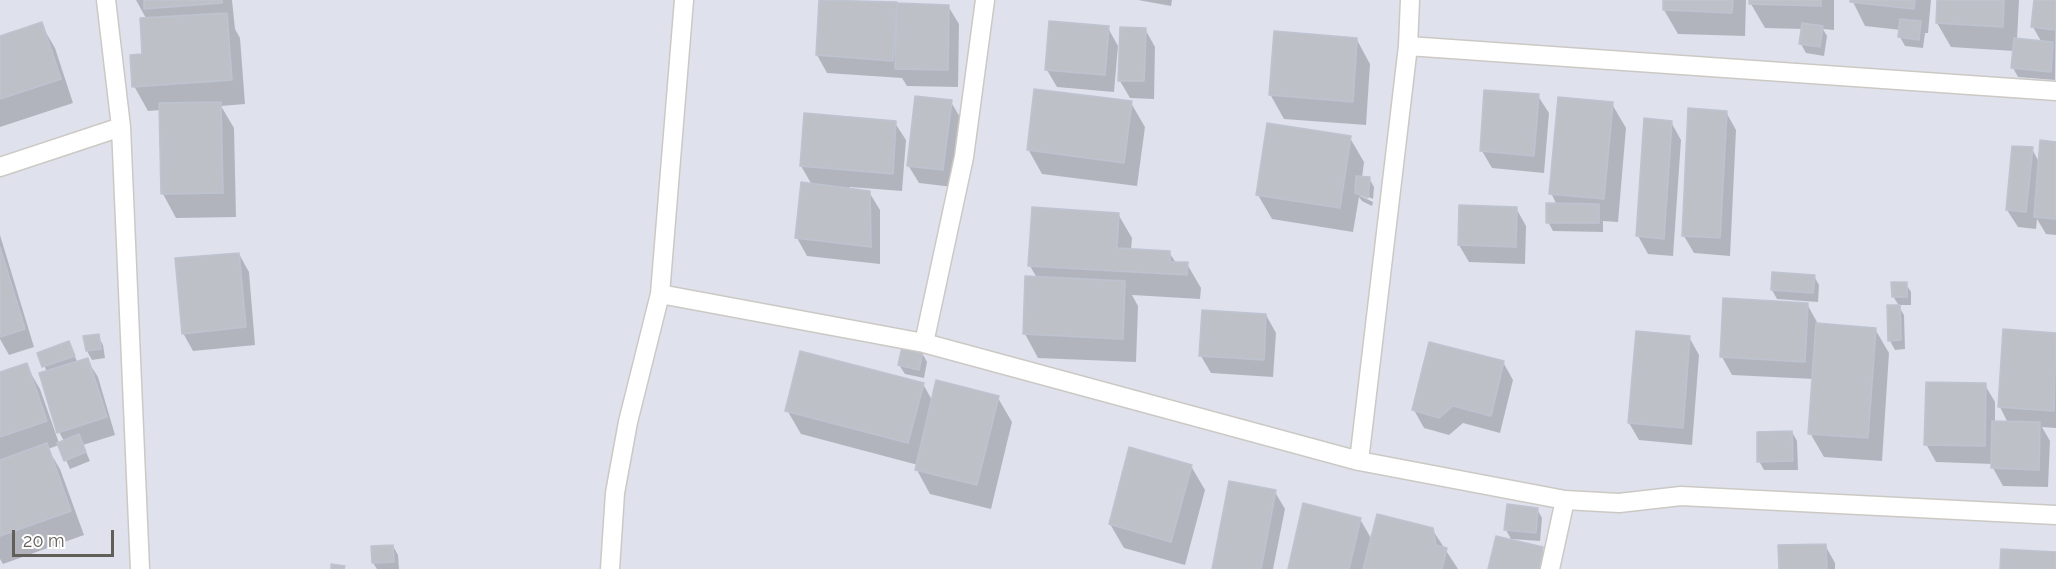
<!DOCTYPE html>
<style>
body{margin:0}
#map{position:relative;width:2056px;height:569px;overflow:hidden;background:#dfe1ed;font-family:Raleway,sans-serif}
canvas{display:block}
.scale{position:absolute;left:12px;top:530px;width:102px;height:27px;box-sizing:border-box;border:3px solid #625e58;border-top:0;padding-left:8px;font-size:18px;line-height:21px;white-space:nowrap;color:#625e58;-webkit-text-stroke:4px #fff;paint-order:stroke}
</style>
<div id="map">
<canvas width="2056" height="569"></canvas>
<div class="scale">20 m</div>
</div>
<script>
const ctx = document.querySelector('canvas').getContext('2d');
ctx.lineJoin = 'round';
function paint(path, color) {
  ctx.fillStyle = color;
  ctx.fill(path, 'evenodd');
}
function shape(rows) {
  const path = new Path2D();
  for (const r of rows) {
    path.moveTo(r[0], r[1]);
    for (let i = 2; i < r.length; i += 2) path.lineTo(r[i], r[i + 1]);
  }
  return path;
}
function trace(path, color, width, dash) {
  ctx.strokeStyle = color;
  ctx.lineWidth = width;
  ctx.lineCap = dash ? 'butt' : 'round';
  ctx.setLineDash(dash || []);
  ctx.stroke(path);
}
paint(shape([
 [136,0,232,0,235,29,240,38,245,104,221,106,234,128,236,217,176,218,163,194,161,110,148,111,134,86,144,55,147,20],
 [820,0,948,6,959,24,958,87,907,86,902,78,827,73,817,55],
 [1138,0,1172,0,1171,6],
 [1665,0,1746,0,1745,36,1678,34,1664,10],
 [1751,0,1834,0,1834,30,1823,29,1827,36,1824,56,1806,53,1801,44,1803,29,1765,28,1751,4],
 [1852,0,1931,0,1928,33,1925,33,1923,48,1905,46,1900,37,1901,30,1865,26],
 [1939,0,2019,0,2017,40,2042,43,2033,27,2036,0,2056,0,2055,80,2018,77,2013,68,2014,51,1951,47,1937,23],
 [41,24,55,48,73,103,0,127,0,38],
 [1108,28,1118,46,1114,92,1057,87,1047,70],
 [1145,29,1155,47,1154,99,1130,98,1120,81],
 [1357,40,1370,64,1366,125,1284,119,1270,94],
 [1538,96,1549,113,1544,173,1492,168,1482,151],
 [951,102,961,119,953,187,919,183,908,165],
 [1131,103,1145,127,1137,186,1042,174,1028,149],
 [1612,104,1626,128,1618,222,1603,221,1603,232,1553,231,1548,222,1557,205,1551,193],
 [1726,112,1736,130,1730,256,1694,253,1684,236],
 [1671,122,1681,140,1673,256,1648,254,1638,236],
 [895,123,906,140,902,191,850,187,849,189,869,192,880,210,880,264,807,256,797,238,812,185,801,166],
 [1350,138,1364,162,1362,178,1369,178,1374,187,1373,199,1360,193,1360,196,1373,202,1372,206,1362,201,1359,197,1353,232,1272,219,1258,195],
 [2056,143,2056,235,2046,234,2037,219,2036,229,2018,227,2007,210,2032,149,2039,162],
 [1516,208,1526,226,1525,264,1469,262,1459,245],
 [1118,214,1132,238,1131,250,1169,252,1176,263,1187,264,1201,288,1200,299,1132,295,1138,306,1136,362,1038,358,1025,334,1037,278,1030,266],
 [0,235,34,347,9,355,0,339],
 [239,254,249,272,255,345,193,351,183,333],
 [1814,276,1819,285,1818,302,1777,299,1772,290],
 [1906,284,1911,292,1911,305,1898,305,1904,315,1905,349,1895,350,1890,341,1899,306,1893,296],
 [1807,304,1817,322,1817,325,1875,329,1889,353,1882,461,1824,457,1810,433,1814,379,1732,375,1722,357],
 [1266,315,1276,333,1273,377,1211,373,1201,356],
 [2005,331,2056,334,2056,428,2042,427,2050,441,2048,487,2003,486,1993,468,1993,464,1936,462,1926,444,1985,385,1995,402,1995,422,2008,423,2000,407],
 [98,336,103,345,105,358,92,360,87,351],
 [1689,337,1699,355,1692,445,1639,440,1629,423],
 [68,343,78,363,87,360,98,377,115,435,83,445,90,461,70,469,59,445,48,449,60,469,84,535,3,564,0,559,0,374,26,365,40,389,59,443,64,441,59,432,47,372,39,354],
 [922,353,927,362,924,378,905,374,899,365],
 [1503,362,1513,380,1500,433,1463,423,1449,435,1424,428,1414,410],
 [923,384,933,402,998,398,1012,422,991,509,930,494,917,470,918,465,801,434,787,410],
 [1792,432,1797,441,1798,470,1764,470,1759,461],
 [1191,466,1205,490,1185,565,1124,548,1110,524],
 [1275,492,1285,509,1273,569,1214,569],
 [1537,509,1542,518,1540,541,1511,539,1506,530],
 [1360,519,1372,540,1432,529,1458,569,1289,569],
 [1825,545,1835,563,1835,569,1780,569],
 [393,546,398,555,399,569,377,569,373,563],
 [1542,549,1553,566,1552,569,1490,569]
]), '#0003');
const building = shape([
 [144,0,222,0,222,3,144,9,144,0],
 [819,0,897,2,893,61,816,55,819,0],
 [1663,0,1733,0,1732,13,1663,10,1663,0],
 [1749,0,1821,0,1821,6,1749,4,1749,0],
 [1850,0,1915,0,1914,9,1850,2,1850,0],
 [1937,0,2004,0,2003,27,1936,23,1937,0],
 [2034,0,2056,0,2056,30,2031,27,2034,0],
 [897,3,949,5,948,70,895,69,897,3],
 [227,13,232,80,132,87,130,55,142,54,140,18,227,13],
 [1900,19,1921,21,1919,40,1898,37,1900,19],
 [1049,21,1109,26,1105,75,1045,70,1049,21],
 [42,22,61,79,0,99,0,36,42,22],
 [1802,23,1823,26,1820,47,1799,44,1802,23],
 [1120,27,1146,28,1144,81,1118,81,1120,27],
 [1274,31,1357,38,1353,102,1269,95,1274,31],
 [2014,38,2053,42,2051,72,2011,68,2014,38],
 [1034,89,1132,101,1124,163,1027,150,1034,89],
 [1484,90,1539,94,1534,156,1480,151,1484,90],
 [915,96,952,100,943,170,907,166,915,96],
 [1558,97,1613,102,1604,199,1549,194,1558,97],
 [221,102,223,193,161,194,159,103,221,102],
 [1688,108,1727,111,1720,238,1682,236,1688,108],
 [804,113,896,121,893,174,800,166,804,113],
 [1644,118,1672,121,1664,239,1636,236,1644,118],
 [1267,123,1351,136,1340,208,1256,195,1267,123],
 [2040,140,2056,142,2056,219,2034,217,2040,140],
 [2012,146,2033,147,2026,212,2006,210,2012,146],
 [1356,176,1370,177,1368,198,1355,193,1356,176],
 [801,182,870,191,871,247,795,238,801,182],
 [1546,203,1599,204,1599,223,1546,223,1546,203],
 [1459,205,1517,207,1516,247,1458,245,1459,205],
 [1032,207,1119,213,1117,248,1170,251,1170,262,1188,262,1187,275,1028,266,1032,207],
 [0,247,25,329,0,337,0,247],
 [239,253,246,327,182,334,175,258,239,253],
 [1772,272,1815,275,1813,293,1771,290,1772,272],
 [1025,276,1125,281,1123,339,1023,334,1025,276],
 [1891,282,1907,282,1907,297,1892,297,1891,282],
 [1723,298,1808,303,1805,362,1720,357,1723,298],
 [1887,305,1900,305,1901,340,1888,341,1887,305],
 [1202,310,1266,314,1264,360,1199,356,1202,310],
 [1816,323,1876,328,1868,438,1808,434,1816,323],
 [2003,329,2056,333,2054,411,1998,407,2003,329],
 [1636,331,1690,336,1683,428,1628,423,1636,331],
 [99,334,101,349,86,351,83,336,99,334],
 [69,341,75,356,42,367,37,353,69,341],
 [1429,342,1504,361,1491,416,1453,406,1439,418,1412,410,1429,342],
 [902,347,923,351,919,370,898,365,902,347],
 [800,351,924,383,908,443,785,411,800,351],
 [88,358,107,417,57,433,39,373,88,358],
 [27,363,47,421,0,437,0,372,27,363],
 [936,380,999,396,977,485,915,470,936,380],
 [1926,382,1986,383,1985,446,1924,445,1926,382],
 [1992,421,2040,422,2039,470,1991,468,1992,421],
 [1792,431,1793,461,1757,462,1757,432,1792,431],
 [79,434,86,452,64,461,57,443,79,434],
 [47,443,71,511,0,536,0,460,47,443],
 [1129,447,1192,465,1171,542,1109,524,1129,447],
 [1229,481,1276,490,1261,569,1212,569,1229,481],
 [1303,503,1361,518,1349,569,1288,569,1303,503],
 [1507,504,1538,508,1536,533,1504,530,1507,504],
 [1377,514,1433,528,1436,545,1447,548,1442,569,1363,569,1377,514],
 [1496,536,1543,547,1539,569,1488,569,1496,536],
 [1826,544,1827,569,1779,569,1778,545,1826,544],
 [393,545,394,562,372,563,371,546,393,545],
 [2001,549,2056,552,2056,569,2000,569,2001,549],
 [331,564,345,566,344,569,331,569,331,564]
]);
paint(building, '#bdc0c7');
trace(building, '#bec3d1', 1.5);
const street = shape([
 [106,0,121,127,140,569],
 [1408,46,2056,91],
 [0,167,121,127],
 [660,294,924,343,1359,461,1565,500,1619,503,1681,496,2056,515],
 [924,343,964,157,985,0],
 [1359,461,1408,46,1410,0],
 [610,569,615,493,628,422,660,294,684,0],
 [1550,569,1565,500]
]);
trace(street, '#ccc9c4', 21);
trace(street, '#fff', 18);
</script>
